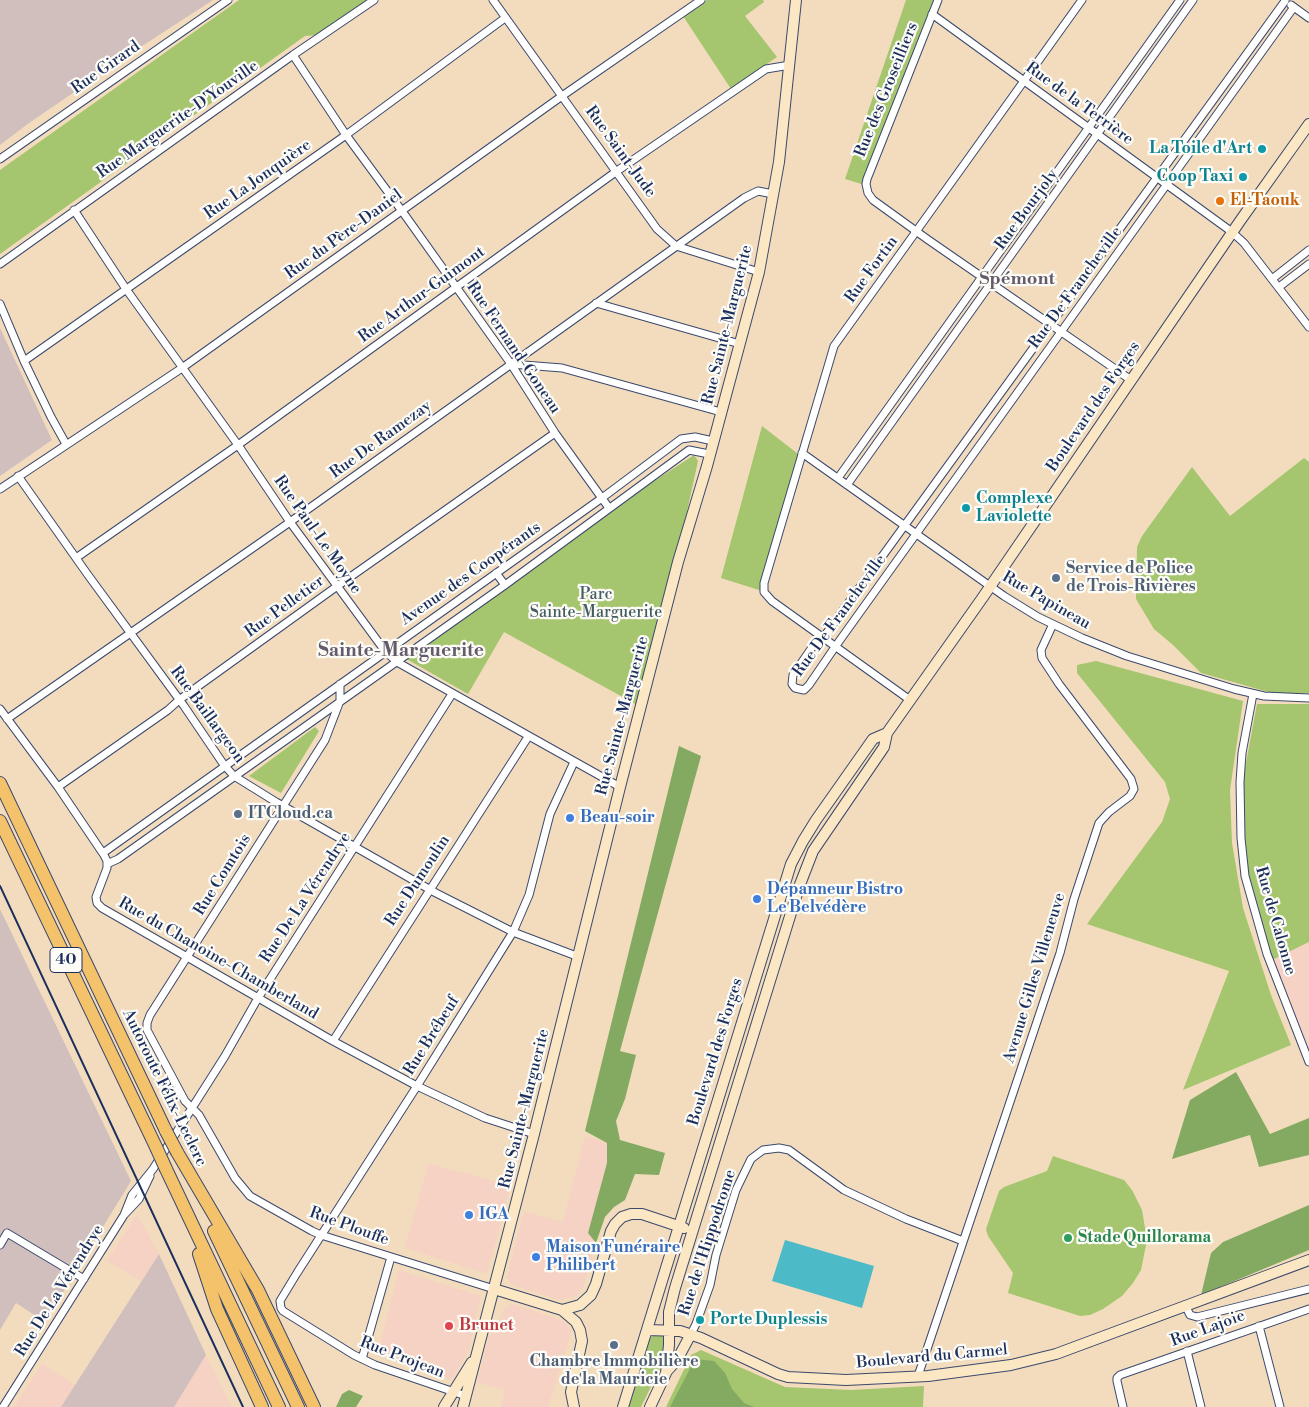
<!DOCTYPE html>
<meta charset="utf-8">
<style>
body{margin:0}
canvas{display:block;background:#f2dcbd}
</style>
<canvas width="1309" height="1407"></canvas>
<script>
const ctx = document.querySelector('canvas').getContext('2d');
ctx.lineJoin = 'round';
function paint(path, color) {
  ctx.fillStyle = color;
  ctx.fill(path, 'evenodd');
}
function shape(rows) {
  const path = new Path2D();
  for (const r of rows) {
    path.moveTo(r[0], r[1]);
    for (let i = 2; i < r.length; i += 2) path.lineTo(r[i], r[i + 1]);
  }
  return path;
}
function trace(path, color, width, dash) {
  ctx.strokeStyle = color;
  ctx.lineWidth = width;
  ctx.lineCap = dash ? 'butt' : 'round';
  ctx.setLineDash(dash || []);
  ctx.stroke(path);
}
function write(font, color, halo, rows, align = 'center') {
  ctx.font = font + ' "Libre Bodoni",serif';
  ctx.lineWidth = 4.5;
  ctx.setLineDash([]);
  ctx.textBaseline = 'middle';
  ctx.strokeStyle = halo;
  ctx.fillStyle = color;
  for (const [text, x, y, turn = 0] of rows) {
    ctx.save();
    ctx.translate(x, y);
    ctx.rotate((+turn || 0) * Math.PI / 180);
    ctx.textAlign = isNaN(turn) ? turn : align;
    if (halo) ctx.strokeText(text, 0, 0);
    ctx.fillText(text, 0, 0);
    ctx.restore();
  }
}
paint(shape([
 [1309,942,1309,1055,1272,960],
 [585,1136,607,1142,607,1163,588,1233,596,1243,583,1288,577,1296,564,1299,563,1301,514,1286,509,1282,507,1276,524,1211,563,1222],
 [428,1164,511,1185,487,1274,405,1248],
 [137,1214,159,1254,141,1281,107,1261],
 [399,1270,481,1296,468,1353,451,1380,378,1352],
 [512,1304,564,1321,572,1330,548,1407,501,1407,505,1390,477,1383,489,1336,498,1326,503,1310],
 [206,1355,232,1407,174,1407],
 [42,1364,75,1385,61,1407,14,1407]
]), '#f6d2c4');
paint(shape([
 [0,0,213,0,136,50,29,123,0,145],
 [0,328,52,440,0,476],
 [0,909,131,1181,45,1322,16,1303,0,1330],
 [159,1254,206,1355,174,1407,61,1407]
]), '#d1bfbe');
paint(shape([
 [239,0,377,0,329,34,305,36,0,254,0,170],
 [707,0,763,0,764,2,745,16,777,57,731,89,683,16],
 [906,0,941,0,868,186,845,179],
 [762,426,802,457,762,591,721,578],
 [694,455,698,461,658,644,641,707,504,632,468,694,403,657,610,510],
 [1304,458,1309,462,1309,693,1279,695,1201,673,1173,645,1154,629,1136,599,1137,547,1142,536,1192,467,1230,516],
 [1096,661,1243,701,1230,790,1232,843,1243,908,1271,995,1291,1045,1183,1090,1229,971,1087,924,1162,822,1170,799,1165,782,1077,673,1077,665],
 [1257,704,1309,704,1309,942,1272,960,1251,908,1243,847,1242,784],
 [315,727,319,731,281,793,249,776],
 [1053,1156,1124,1180,1132,1190,1142,1210,1147,1240,1141,1270,1133,1283,1122,1296,1103,1309,1090,1315,1080,1316,1008,1293,1013,1273,988,1236,986,1229,999,1191,1004,1187,1047,1171],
 [654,1335,663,1335,664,1336,664,1355,662,1364,641,1407,628,1407,649,1339],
 [701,1350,785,1387,851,1390,924,1386,923,1407,666,1407,691,1355]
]), '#a5c56e');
paint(shape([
 [679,746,701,756,620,1051,636,1055,625,1099,616,1121,620,1140,665,1153,659,1175,635,1174,625,1200,614,1207,605,1217,596,1243,588,1233,607,1163,607,1143,585,1131],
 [1236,1072,1270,1134,1309,1118,1309,1155,1259,1167,1250,1135,1172,1159,1190,1100],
 [1309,1205,1309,1250,1201,1295,1211,1253,1223,1242],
 [695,1359,714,1361,725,1373,732,1389,744,1403,754,1407,670,1407],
 [349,1390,363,1396,356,1407,336,1407,342,1394]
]), '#84aa61');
paint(shape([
 [785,1240,874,1266,862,1308,772,1281]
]), '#4dbac7');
const street = shape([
 [493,0,657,229,676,246,759,272],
 [938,0,867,179,866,184,868,193,873,200,927,239,1131,380],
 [1285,1,823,638,813,646,793,675,792,684,795,688,804,690,809,685,835,647,1294,7],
 [1291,5,1309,18],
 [932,14,1232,232,1244,243,1309,327],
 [293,55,346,135,402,211,511,364,555,433,609,508],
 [0,159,228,0],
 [74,210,126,289,238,445,290,522,385,651,397,662,620,787],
 [0,264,293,55,374,0],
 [1272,279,1309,250],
 [1279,287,1309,264],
 [596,303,740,344],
 [0,304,24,361,51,417,66,444],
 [24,361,346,135,505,18],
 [511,364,562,368,721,412],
 [802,453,1004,596,1038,617,1082,638,1127,656,1234,689,1264,696,1309,698],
 [18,476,88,575,184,706,224,765,234,776,276,802,436,893,513,932,579,957],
 [838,478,1180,0],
 [847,485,1193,0],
 [0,489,182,368,562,96,701,0],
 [76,558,238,445,617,171,766,69,790,65],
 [496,573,505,585],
 [340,684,340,701,325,740,150,1015,147,1023,147,1030,185,1101,199,1115,235,1178,250,1196,312,1231,321,1235,494,1289],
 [1253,694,1242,753,1240,782,1241,838,1245,876,1267,954,1309,1062],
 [910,700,772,601,764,592,764,583,834,346,1082,0],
 [0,709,58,787,104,855,107,861,107,868,96,897,97,903,102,908,333,1041,417,1086,485,1118,534,1134],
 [7,719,290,522,744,198,758,191,773,194],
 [58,787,168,710,179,700,336,587,555,433],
 [103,853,602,498,681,439,695,437,713,441],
 [107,864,118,859,505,585,689,450,709,454],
 [333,1041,528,737],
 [124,1215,132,1195,153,1169,192,1108,225,1056,258,998,452,694],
 [0,1245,7,1233,84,1279],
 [1185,1305,1190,1315,1197,1317,1309,1289],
 [1259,1326,1280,1407],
 [691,1334,696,1324,710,1285,716,1255,736,1190,751,1159,763,1150,779,1148,789,1150,844,1190,906,1219,963,1241],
 [1187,1351,1201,1407],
 [362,1359,391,1257],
 [918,1376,1060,953,1074,899,1099,823,1109,812,1130,796,1134,789,1131,779,1059,684,1042,658,1041,650,1053,624],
 [466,1396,375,1365,354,1355,283,1311,281,1308,280,1301,297,1273,417,1086,513,932,529,895,550,814,574,762],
 [3,1407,124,1215,139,1199,150,1176],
 [1123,1407,1117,1381,1117,1378,1120,1375,1309,1309]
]);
const secondary = shape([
 [494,1289,562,1310,576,1322,580,1330,582,1341,571,1392,574,1407],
 [562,1310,580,1305,591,1295,596,1284,611,1231,615,1224,622,1217,631,1214,642,1214,684,1228],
 [647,1330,680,1331,701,1338,778,1374,788,1377,846,1380,928,1376,1011,1365,1056,1354,1309,1260],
 [666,1372,677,1360,691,1334],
 [444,1407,472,1362],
 [463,1407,534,1134,620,787,678,562,707,466,759,272,779,162,796,0],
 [623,1407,791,864,803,841,816,820,873,739,887,733],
 [650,1407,666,1373,669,1345,669,1312,675,1288,799,887,813,851,884,747,887,733,983,597,1240,221,1309,124]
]);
const highway = shape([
 [0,783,166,1131],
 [0,821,156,1147],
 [177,1152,258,1290,314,1407],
 [166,1169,279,1407],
 [214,1231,298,1407],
 [199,1254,217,1309,262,1407]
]);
trace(street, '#3b496c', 9);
trace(secondary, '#3b496c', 12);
trace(highway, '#3b496c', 14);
trace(street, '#fff', 7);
trace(secondary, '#fbe7c3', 10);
trace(highway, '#f4c26a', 12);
trace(shape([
 [0,886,243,1407]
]), '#1b2f5e', 2);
const highwayBridge = shape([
 [166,1131,177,1152],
 [156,1147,166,1169]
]);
trace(highwayBridge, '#3b496c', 14, []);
trace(highwayBridge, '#f4c26a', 12);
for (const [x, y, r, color] of [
 [1262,149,5,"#0f9aa8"],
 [1243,177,5,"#0f9aa8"],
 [1220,201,5,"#e8710a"],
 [966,508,5,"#0f9aa8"],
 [1056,578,5,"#5c6f8a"],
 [238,814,5,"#5c6f8a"],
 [570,818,5,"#3f7fe0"],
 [757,899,5,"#3f7fe0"],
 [469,1215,5,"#3f7fe0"],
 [1068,1238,5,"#2e9e5b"],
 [536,1257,5,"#3f7fe0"],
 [700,1320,5,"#0f9aa8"],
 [449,1326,5,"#e0444e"],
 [614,1345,5,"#5c6f8a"]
]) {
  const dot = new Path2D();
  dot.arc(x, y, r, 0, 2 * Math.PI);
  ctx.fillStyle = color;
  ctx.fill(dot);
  trace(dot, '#fdfcf7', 2);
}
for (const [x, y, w] of [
 [66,960,32]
]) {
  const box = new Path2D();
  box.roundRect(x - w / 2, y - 12.5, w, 25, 4);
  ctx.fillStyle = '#fdfcf7';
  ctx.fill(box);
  trace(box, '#1b2f5e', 1);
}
write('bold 15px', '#1b2f5e', null, [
 ["40",66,960]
]);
write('16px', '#1b2f5e', '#fdfcf7', [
 ["Rue Girard",106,68,-35],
 ["Rue des Groseilliers",887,90,-68],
 ["Rue de la Terrière",1079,104,36],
 ["Rue Marguerite-D'Youville",178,120,-35],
 ["Rue Saint-Jude",620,152,54],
 ["Rue La Jonquière",258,180,-35],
 ["Rue Bourjoly",1027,210,-54],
 ["Rue du Père-Daniel",344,235,-36],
 ["Rue Fortin",872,270,-54],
 ["Rue De Francheville",1076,288,-54],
 ["Rue Arthur-Guimont",422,295,-36],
 ["Rue Sainte-Marguerite",728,325,-76],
 ["Rue Fernand-Goneau",513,348,56],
 ["Boulevard des Forges",1094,407,-56],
 ["Rue De Ramezay",381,440,-36],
 ["Rue Paul-Le Moyne",317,535,55],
 ["Avenue des Coopérants",471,574,-35],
 ["Rue Papineau",1046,601,30],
 ["Rue Pelletier",285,607,-36],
 ["Rue De Francheville",840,616,-54],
 ["Rue Baillargeon",207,715,54],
 ["Rue Sainte-Marguerite",623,716,-75],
 ["Rue Comtois",223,875,-58],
 ["Rue Dumoulin",418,881,-57],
 ["Rue De La Vérendrye",306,898,-57],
 ["Rue de Calonne",1275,921,74],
 ["Rue du Chanoine-Chamberland",218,959,30],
 ["Avenue Gilles Villeneuve",1035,978,-73],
 ["Rue Brébeuf",432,1036,-58],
 ["Boulevard des Forges",716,1052,-73],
 ["Autoroute Félix-Leclerc",164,1088,64],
 ["Rue Sainte-Marguerite",525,1109,-76],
 ["Rue Plouffe",349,1227,20],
 ["Rue de l'Hippodrome",708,1243,-72],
 ["Rue De La Vérendrye",60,1291,-58],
 ["Rue Lajoie",1208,1329,-20],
 ["Boulevard du Carmel",932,1357,-5],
 ["Rue Projean",402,1358,21]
]);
write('bold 16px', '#0d838f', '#fdfcf7', [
 ["La Toile d'Art",1252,149],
 ["Coop Taxi",1233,177],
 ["Complexe",976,499,"left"],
 ["Laviolette",976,517,"left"],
 ["Porte Duplessis",710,1320,"left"]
], 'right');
write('bold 16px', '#c56008', '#fdfcf7', [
 ["El-Taouk",1230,201]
], 'left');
write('bold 16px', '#4e5e75', '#fdfcf7', [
 ["Service de Police",1066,569],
 ["de Trois-Rivières",1066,587],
 ["ITCloud.ca",248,814],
 ["Chambre Immobilière",614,1362,"center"],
 ["de la Mauricie",614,1380,"center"]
], 'left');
write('16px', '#445c63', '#fdfcf7', [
 ["Parc",596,595],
 ["Sainte-Marguerite",596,613]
]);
write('bold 16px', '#366cbe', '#fdfcf7', [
 ["Beau-soir",580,818],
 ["Dépanneur Bistro",767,890],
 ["Le Belvédère",767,908],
 ["IGA",479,1215],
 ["Maison Funéraire",546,1248],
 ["Philibert",546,1266]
], 'left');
write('bold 16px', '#27864d', '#fdfcf7', [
 ["Stade Quillorama",1078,1238]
], 'left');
write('bold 16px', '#be3a42', '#fdfcf7', [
 ["Brunet",459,1326]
], 'left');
write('bold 18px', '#635a6c', '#fdfcf7', [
 ["Spémont",1017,280]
]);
write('bold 19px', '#635a6c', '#fdfcf7', [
 ["Sainte-Marguerite",401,651]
]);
</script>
